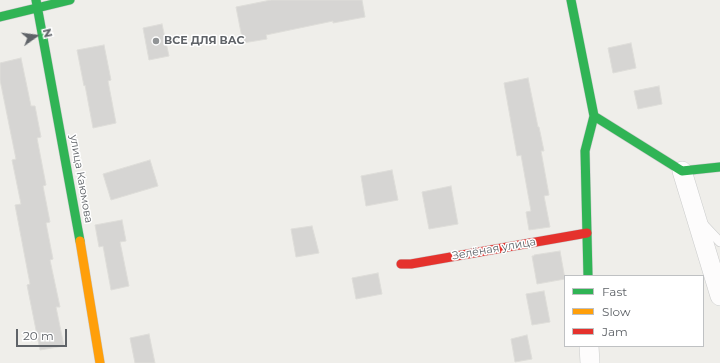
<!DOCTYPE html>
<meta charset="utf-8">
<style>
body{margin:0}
#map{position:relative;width:720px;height:363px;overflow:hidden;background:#efeeea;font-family:Montserrat,sans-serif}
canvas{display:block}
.legend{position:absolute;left:564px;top:275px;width:140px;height:72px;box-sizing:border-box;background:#fff;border:1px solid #bfc1c3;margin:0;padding:5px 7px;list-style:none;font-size:12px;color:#5f6368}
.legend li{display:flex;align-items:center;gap:8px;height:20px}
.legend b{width:20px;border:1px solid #bfc1c3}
.north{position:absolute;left:16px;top:16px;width:40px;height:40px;-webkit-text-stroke:3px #fff;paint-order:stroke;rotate:76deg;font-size:11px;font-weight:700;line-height:16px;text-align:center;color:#5f6368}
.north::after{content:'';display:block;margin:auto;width:14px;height:18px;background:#5f6368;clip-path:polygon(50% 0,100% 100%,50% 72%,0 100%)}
.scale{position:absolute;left:16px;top:329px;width:51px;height:18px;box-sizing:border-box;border:2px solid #5f6368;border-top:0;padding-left:5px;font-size:12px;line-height:14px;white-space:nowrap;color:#5f6368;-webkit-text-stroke:3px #fff;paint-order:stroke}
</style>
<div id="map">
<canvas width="720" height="363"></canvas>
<ul class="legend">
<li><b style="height:5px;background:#30b455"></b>Fast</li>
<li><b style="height:5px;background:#ff9f0a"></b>Slow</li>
<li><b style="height:5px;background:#e5322d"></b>Jam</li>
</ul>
<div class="north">N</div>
<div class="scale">20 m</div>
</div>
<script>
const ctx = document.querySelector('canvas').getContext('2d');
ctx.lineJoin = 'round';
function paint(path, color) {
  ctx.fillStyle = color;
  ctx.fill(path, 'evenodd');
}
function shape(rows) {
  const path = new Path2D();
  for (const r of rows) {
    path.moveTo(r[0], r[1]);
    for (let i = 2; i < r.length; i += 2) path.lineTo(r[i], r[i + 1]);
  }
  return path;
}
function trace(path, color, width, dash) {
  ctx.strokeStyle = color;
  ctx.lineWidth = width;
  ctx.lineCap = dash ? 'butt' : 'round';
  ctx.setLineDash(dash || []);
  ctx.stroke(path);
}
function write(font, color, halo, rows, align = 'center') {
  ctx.font = font + ' Montserrat,sans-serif';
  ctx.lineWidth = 3;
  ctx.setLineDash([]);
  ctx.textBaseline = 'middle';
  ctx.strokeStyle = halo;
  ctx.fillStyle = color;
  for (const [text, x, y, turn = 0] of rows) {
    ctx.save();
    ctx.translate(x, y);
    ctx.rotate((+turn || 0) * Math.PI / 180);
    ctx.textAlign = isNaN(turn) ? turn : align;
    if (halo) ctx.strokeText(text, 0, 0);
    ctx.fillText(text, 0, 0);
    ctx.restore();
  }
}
const building = shape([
 [271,0,362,0,365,17,333,23,333,21,266,35,267,39,243,43,236,7,271,0],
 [162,24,169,56,149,60,143,28,162,24],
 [631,43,636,68,613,73,608,48,631,43],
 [104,45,111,80,108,81,116,123,93,128,85,85,84,86,77,50,104,45],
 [21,58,31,106,35,106,41,137,37,138,46,185,43,186,50,222,46,223,53,259,50,260,60,307,56,307,64,346,40,350,27,285,30,284,15,205,21,204,12,160,16,159,0,80,0,63,21,58],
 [528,78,538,127,539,127,544,151,541,151,549,195,544,196,550,227,529,230,526,212,531,211,521,155,517,156,504,83,528,78],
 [659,86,662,104,638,109,634,91,659,86],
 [150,160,158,186,111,200,103,174,150,160],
 [392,170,398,200,366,206,361,176,392,170],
 [451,186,458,224,429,229,422,192,451,186],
 [122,220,126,241,120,242,129,286,111,290,103,246,99,247,95,225,122,220],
 [312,226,319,253,296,257,291,229,312,226],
 [560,251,565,279,537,284,532,256,534,256,534,255,560,251],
 [378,273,382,294,356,299,352,278,378,273],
 [544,291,550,322,532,325,526,294,544,291],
 [149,334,155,363,135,363,130,338,149,334],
 [527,335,532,359,515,362,511,339,527,335]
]);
paint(building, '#d6d5d3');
trace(building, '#deddd9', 1);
const lane = shape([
 [703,224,720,242]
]);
const street = shape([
 [682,171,720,296],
 [589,346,590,363]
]);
const fast = shape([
 [36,0,80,241],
 [571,0,594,116,585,151,588,276],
 [0,17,70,0],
 [594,116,682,171,720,167]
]);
const slow = shape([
 [80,241,100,363]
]);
const jam = shape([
 [401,264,411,264,587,233]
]);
trace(lane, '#cbcccc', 10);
trace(street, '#cbcccc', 20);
trace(fast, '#cacacb', 10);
trace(slow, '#cacacb', 10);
trace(jam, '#cacacb', 10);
trace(lane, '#fdfcfc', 9);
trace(street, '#fdfcfc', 19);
trace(fast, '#30b455', 9);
trace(slow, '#ff9f0a', 9);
trace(jam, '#e5322d', 9);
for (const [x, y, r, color] of [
 [156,41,4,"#919496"]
]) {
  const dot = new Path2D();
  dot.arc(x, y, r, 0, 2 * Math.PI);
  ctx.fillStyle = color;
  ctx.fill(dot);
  trace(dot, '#fff', 1.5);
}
write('bold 11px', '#5f6368', '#fff', [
 ["ВСЕ ДЛЯ ВАС",164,41]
], 'left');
write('11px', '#5f6368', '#fff', [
 ["улица Каюмова",81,179,80],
 ["Зелёная улица",494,249,-10]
]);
</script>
